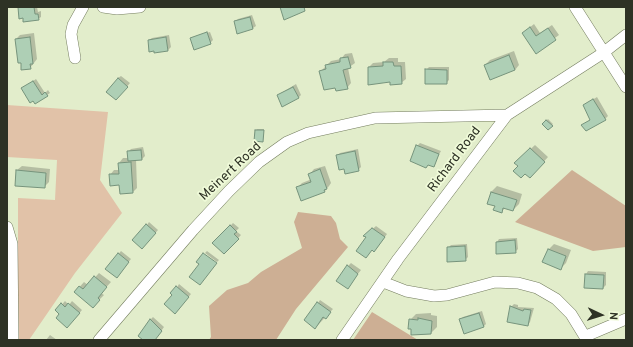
<!DOCTYPE html>
<style>
body{margin:0}
#map{position:relative;width:633px;height:347px;overflow:hidden;background:#e2edcb;font-family:Overpass,sans-serif}
canvas{display:block}
.frame{position:absolute;inset:0;border:8px solid #2e3225;pointer-events:none}
.north{position:absolute;left:581px;top:295px;width:40px;height:40px;-webkit-text-stroke:3px #effad8;paint-order:stroke;rotate:94deg;font-size:11px;font-weight:700;line-height:16px;text-align:center;color:#2e3225}
.north::after{content:'';display:block;margin:auto;width:14px;height:18px;background:#2e3225;clip-path:polygon(50% 0,100% 100%,50% 72%,0 100%)}
</style>
<div id="map">
<canvas width="633" height="347"></canvas>
<div class="frame"></div>
<div class="north">N</div>
</div>
<script>
const ctx = document.querySelector('canvas').getContext('2d');
ctx.lineJoin = 'round';
function paint(path, color) {
  ctx.fillStyle = color;
  ctx.fill(path, 'evenodd');
}
function shape(rows) {
  const path = new Path2D();
  for (const r of rows) {
    path.moveTo(r[0], r[1]);
    for (let i = 2; i < r.length; i += 2) path.lineTo(r[i], r[i + 1]);
  }
  return path;
}
function trace(path, color, width, dash) {
  ctx.strokeStyle = color;
  ctx.lineWidth = width;
  ctx.lineCap = dash ? 'butt' : 'round';
  ctx.setLineDash(dash || []);
  ctx.stroke(path);
}
function write(font, color, halo, rows, align = 'center') {
  ctx.font = font + ' Overpass,sans-serif';
  ctx.lineWidth = 3.5;
  ctx.setLineDash([]);
  ctx.textBaseline = 'middle';
  ctx.strokeStyle = halo;
  ctx.fillStyle = color;
  for (const [text, x, y, turn = 0] of rows) {
    ctx.save();
    ctx.translate(x, y);
    ctx.rotate((+turn || 0) * Math.PI / 180);
    ctx.textAlign = isNaN(turn) ? turn : align;
    if (halo) ctx.strokeText(text, 0, 0);
    ctx.fillText(text, 0, 0);
    ctx.restore();
  }
}
paint(shape([
 [7,105,108,112,100,180,122,213,75,273,29,340,18,340,18,198,55,200,57,160,7,157]
]), '#e1c2a8');
paint(shape([
 [572,170,626,206,626,247,593,251,515,222],
 [298,212,331,216,336,223,340,239,348,247,296,309,276,340,209,340,211,337,209,306,227,290,248,283,261,272,302,248,294,222],
 [372,312,418,340,353,340]
]), '#cdaf94');
paint(shape([
 [19,7,37,7,38,12,41,11,41,17,38,19],
 [252,15,256,26,253,28,235,22,238,19],
 [534,24,540,33,552,25,559,35,536,52,523,33],
 [210,32,213,40,210,43,191,38],
 [34,33,37,59,30,68,21,62,16,39,20,35],
 [169,35,171,47,168,50,155,50,149,40,152,38],
 [514,51,519,65,515,70,485,65,490,60],
 [352,53,355,63,348,68,351,83,347,88,336,87,321,71,331,61,341,59,345,54],
 [389,58,398,58,398,62,405,62,406,79,401,83,391,81,369,67,373,63,384,62],
 [429,67,449,67,449,80,446,83,426,70],
 [121,76,130,83,119,96,118,78],
 [36,79,45,93,48,90,50,93,35,103,22,89],
 [296,84,301,95,298,98,278,95],
 [597,97,608,116,605,119,583,125,591,119,584,105],
 [548,119,553,124,548,129,543,124],
 [257,129,264,129,263,141,256,130],
 [420,143,441,151,433,166,429,164,426,167,417,146],
 [535,145,548,157,530,177,519,166,520,159],
 [143,147,145,156,142,159,136,159,137,188,133,192,110,175,114,170,119,170,119,163,123,158,129,158,128,152,131,149],
 [358,149,361,167,358,170,345,168,337,156,340,153],
 [22,166,50,169,49,182,44,187,16,185,17,170],
 [325,166,331,183,329,186,325,191,302,199,297,188,302,183,312,179,310,174,314,169],
 [497,186,522,194,519,204,513,210,505,208,501,212,496,205,491,192],
 [149,222,158,230,145,245,147,225],
 [233,223,239,228,236,231,241,235,224,253,214,243],
 [376,226,387,234,377,248,372,250,365,236],
 [517,238,518,249,515,252,497,242,499,239],
 [467,244,468,257,465,260,448,248,451,245],
 [554,244,571,250,566,263,560,269,549,249],
 [121,251,131,259,119,274,107,268],
 [207,251,219,260,217,262,205,253],
 [351,263,361,270,350,284,348,266],
 [588,271,606,272,606,285,603,288,586,274],
 [99,273,111,282,101,293,104,295,97,302,75,292,84,282,88,285],
 [179,284,191,294,178,310,173,295],
 [320,300,333,309,318,325,318,303],
 [65,301,69,305,72,301,82,310,70,324,57,310],
 [514,304,518,305,518,307,534,308,530,322,528,325,511,307],
 [482,311,486,324,483,327,460,320,463,317],
 [431,313,431,315,437,316,437,327,431,333,410,320,416,314],
 [153,317,164,327,155,340,145,340,150,320],
 [50,335,57,340,46,340]
]), '#0003');
const building = shape([
 [18,7,34,7,35,14,38,14,39,20,23,22,23,18,19,19,18,7],
 [280,7,304,7,305,11,284,20,280,7],
 [250,17,253,29,237,34,234,21,250,17],
 [530,27,536,36,548,28,556,40,536,54,522,33,530,27],
 [207,32,211,44,194,50,190,38,207,32],
 [30,37,33,64,30,64,31,69,21,70,21,63,18,63,15,39,30,37],
 [166,37,168,51,154,53,154,51,149,52,148,40,166,37],
 [509,55,515,70,490,80,484,65,509,55],
 [348,57,351,68,343,70,348,89,336,91,335,88,324,90,319,71,326,69,325,65,340,62,340,58,348,57],
 [383,62,393,62,394,66,401,66,402,84,390,85,390,82,368,85,368,67,383,66,383,62],
 [425,69,447,70,447,84,425,84,425,69],
 [118,78,128,87,116,100,106,92,118,78],
 [33,81,42,95,45,92,48,96,35,104,33,101,30,103,21,88,33,81],
 [293,87,299,98,282,107,277,95,293,87],
 [593,99,606,120,586,131,581,125,590,120,583,105,593,99],
 [546,120,553,126,548,130,542,124,546,120],
 [255,130,264,130,263,142,254,141,255,130],
 [416,145,439,154,434,167,428,165,426,168,410,161,416,145],
 [530,148,545,162,530,178,525,174,521,178,513,171,518,166,514,163,530,148],
 [141,150,142,160,128,161,127,151,141,150],
 [355,151,359,171,345,174,344,169,339,170,336,155,355,151],
 [131,162,133,193,120,194,119,185,110,186,109,174,119,174,118,163,131,162],
 [320,169,327,189,324,190,325,192,301,201,296,187,311,182,308,174,320,169],
 [16,170,46,173,45,188,15,186,16,170],
 [491,192,517,200,513,211,503,208,502,213,493,210,495,206,487,204,491,192],
 [146,224,156,233,142,249,132,240,146,224],
 [230,225,237,232,234,234,239,239,224,254,212,243,230,225],
 [372,228,385,237,374,252,372,250,366,258,356,251,366,237,363,236,372,228],
 [515,240,516,253,496,254,496,242,515,240],
 [465,246,466,261,447,262,447,247,465,246],
 [548,249,566,256,561,270,542,262,548,249],
 [118,253,129,262,117,278,105,269,118,253],
 [203,253,217,263,200,285,189,277,199,264,196,262,203,253],
 [347,265,358,274,348,289,336,281,347,265],
 [585,274,604,275,603,289,584,288,585,274],
 [94,276,107,287,98,298,100,300,93,308,74,292,79,286,83,289,94,276],
 [176,286,189,297,175,314,164,304,172,295,170,293,176,286],
 [317,302,331,312,326,319,323,317,315,329,304,320,317,302],
 [61,303,65,307,68,303,80,313,67,328,56,318,59,314,55,310,61,303],
 [510,306,523,311,524,309,531,310,528,326,507,322,510,306],
 [479,313,484,327,464,334,459,319,479,313],
 [418,318,432,321,431,334,411,335,411,329,408,329,409,319,418,320,418,318],
 [150,319,162,331,155,340,143,340,138,336,150,319]
]);
paint(building, '#aecfb5');
trace(building, '#76937c', 1);
const minor = shape([
 [103,7,117,9,140,7],
 [575,7,626,87],
 [75,58,71,34,73,25,83,7],
 [7,227,12,244,13,340],
 [383,282,406,291,434,296,447,295,495,282,518,283,537,288,556,299,571,314,587,340],
 [586,336,626,319],
 [99,340,193,230,229,191,259,162,287,142,308,133,375,118,507,115],
 [342,340,398,259,507,115,603,53,626,35]
]);
trace(minor, '#747d5f', 12);
trace(minor, '#fff', 11);
write('13px', '#2e3225', '#effad8', [
 ["Richard Road",455,160,-53],
 ["Meinert Road",231,172,-43]
]);
</script>
